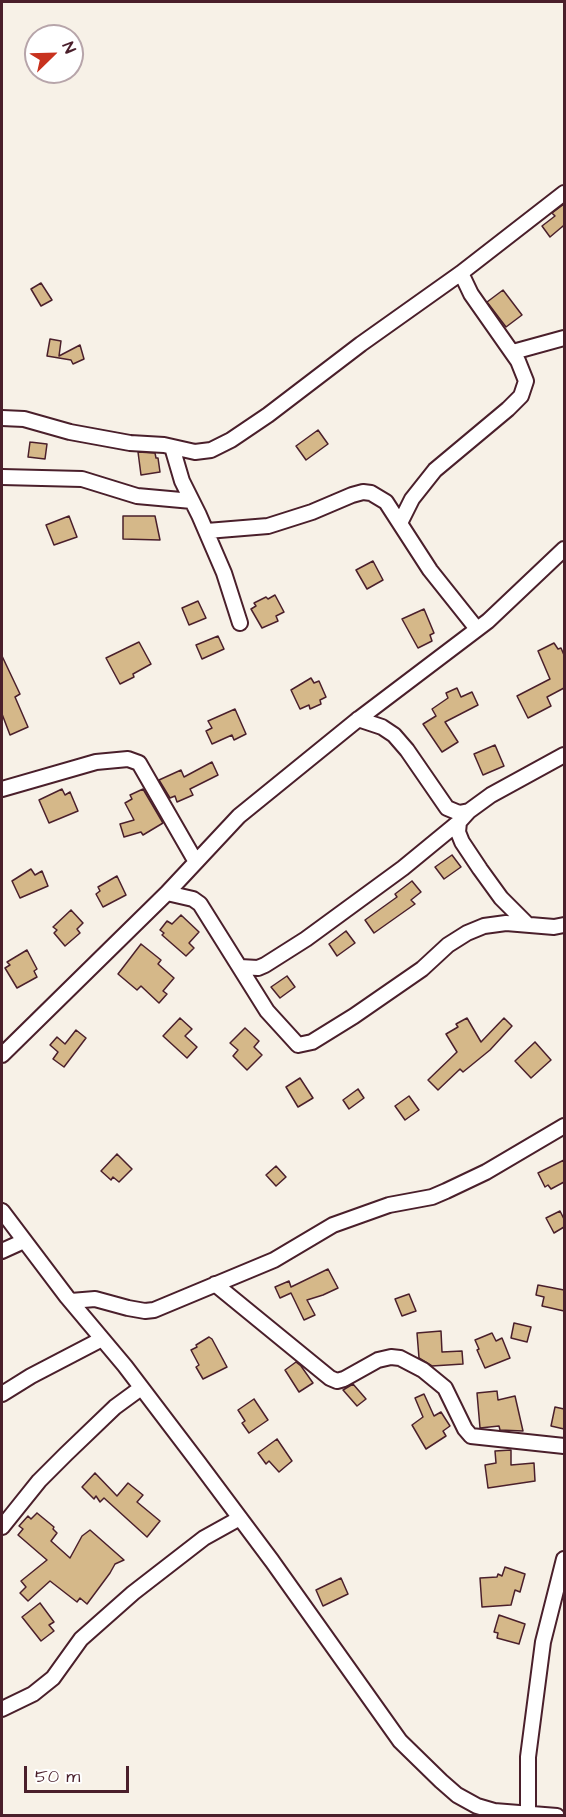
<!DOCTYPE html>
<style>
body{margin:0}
#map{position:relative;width:566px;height:1817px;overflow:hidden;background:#f7f1e7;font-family:"Architects Daughter",sans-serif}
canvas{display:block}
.frame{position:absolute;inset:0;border:3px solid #4a1f2b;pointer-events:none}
.north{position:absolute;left:24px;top:24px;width:60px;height:60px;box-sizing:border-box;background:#fff;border:2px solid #b7a5aa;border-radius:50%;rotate:67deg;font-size:16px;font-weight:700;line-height:24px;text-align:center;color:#4a1f2b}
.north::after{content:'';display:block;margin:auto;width:21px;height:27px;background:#c8321e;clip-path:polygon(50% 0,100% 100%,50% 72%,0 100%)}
.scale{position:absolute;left:24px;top:1766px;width:105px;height:27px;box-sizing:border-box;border:3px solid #4a1f2b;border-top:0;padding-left:8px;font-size:18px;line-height:21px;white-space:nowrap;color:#4a1f2b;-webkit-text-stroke:4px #fff;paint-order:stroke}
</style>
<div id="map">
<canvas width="566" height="1817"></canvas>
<div class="frame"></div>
<div class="north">N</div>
<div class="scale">50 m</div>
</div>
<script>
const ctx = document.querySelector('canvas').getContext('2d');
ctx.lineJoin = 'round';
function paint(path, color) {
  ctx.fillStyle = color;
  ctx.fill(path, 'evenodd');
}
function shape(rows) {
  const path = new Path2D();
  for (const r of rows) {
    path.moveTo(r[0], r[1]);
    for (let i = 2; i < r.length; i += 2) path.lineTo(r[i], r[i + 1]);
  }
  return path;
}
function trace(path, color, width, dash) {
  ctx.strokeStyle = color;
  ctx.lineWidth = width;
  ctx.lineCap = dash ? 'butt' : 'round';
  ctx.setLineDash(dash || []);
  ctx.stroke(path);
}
const building = shape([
 [564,204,564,228,563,226,550,237,542,226,555,216,552,213,564,204],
 [41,283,52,300,41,306,31,289,41,283],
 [503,290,522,315,506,327,487,302,503,290],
 [50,339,61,341,59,356,80,345,84,359,73,364,71,360,47,356,50,339],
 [318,430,328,444,306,460,296,446,318,430],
 [30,442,47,444,45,459,28,457,30,442],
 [138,452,155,453,156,458,158,458,160,472,141,475,138,452],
 [69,516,77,537,54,545,46,525,69,516],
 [123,516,155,516,160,540,123,539,123,516],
 [373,561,383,580,367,589,356,570,373,561],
 [275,595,284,612,276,616,278,621,262,628,251,609,256,606,254,603,266,597,268,599,275,595],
 [198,601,206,618,189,625,182,608,198,601],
 [424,609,434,633,430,635,432,641,418,648,402,619,424,609],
 [218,636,224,649,202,659,196,645,218,636],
 [139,642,151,664,133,674,134,677,120,684,106,658,139,642],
 [554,643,558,649,561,648,564,655,564,688,547,697,551,706,528,718,517,696,550,679,538,651,554,643],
 [2,656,20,694,15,697,28,727,10,735,2,714,2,656],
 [311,678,314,683,319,681,326,697,320,700,321,704,310,709,309,705,300,709,291,690,311,678],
 [457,688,461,697,472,692,478,705,445,722,458,742,442,752,423,724,436,716,432,709,448,698,446,693,457,688],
 [235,709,246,734,234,740,232,735,212,744,206,731,212,728,208,721,235,709],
 [495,745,504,766,483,775,474,754,495,745],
 [212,762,218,775,190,789,193,795,177,802,175,796,170,798,159,780,181,770,184,777,212,762],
 [62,789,65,795,70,792,78,811,49,823,39,800,62,789],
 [143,789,163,823,143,835,141,832,124,837,120,824,134,820,125,803,132,799,130,795,143,789],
 [452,855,461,867,444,879,435,867,452,855],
 [31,869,35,875,42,871,48,886,20,898,12,881,31,869],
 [117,876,126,895,103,907,96,894,100,891,98,887,117,876],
 [412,881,421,892,411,900,415,904,374,933,365,920,397,897,395,894,412,881],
 [71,910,83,923,77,929,80,933,65,946,54,933,57,930,53,927,71,910],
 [181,915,199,932,189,943,194,948,186,956,162,935,164,933,160,930,167,921,172,924,181,915],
 [346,931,355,943,337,956,329,944,346,931],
 [141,944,161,960,158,964,174,978,163,991,167,994,159,1003,141,986,137,990,118,974,141,944],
 [27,950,37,969,34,971,37,977,17,988,5,968,10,965,7,962,27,950],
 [287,976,295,987,280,998,271,987,287,976],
 [180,1018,192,1029,185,1036,197,1047,187,1058,163,1036,180,1018],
 [467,1018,481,1042,504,1018,512,1026,490,1050,463,1072,460,1069,438,1090,428,1080,457,1052,446,1034,458,1027,456,1024,467,1018],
 [245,1028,259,1041,254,1047,262,1055,247,1070,233,1056,238,1050,230,1043,245,1028],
 [76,1030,86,1038,64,1067,53,1059,58,1052,50,1045,57,1037,65,1044,76,1030],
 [535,1042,551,1060,531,1078,515,1061,535,1042],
 [300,1078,313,1098,298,1107,286,1087,300,1078],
 [358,1089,364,1098,349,1109,343,1100,358,1089],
 [409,1096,419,1110,405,1120,395,1106,409,1096],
 [117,1154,132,1169,119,1182,113,1177,111,1180,101,1171,117,1154],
 [564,1160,564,1182,551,1189,548,1185,545,1187,538,1173,564,1160],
 [276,1166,286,1177,276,1186,266,1175,276,1166],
 [560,1211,564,1219,564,1227,554,1233,546,1218,560,1211],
 [328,1269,338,1288,323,1295,307,1300,315,1315,304,1320,291,1293,280,1298,275,1287,289,1281,291,1287,328,1269],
 [538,1285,564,1290,564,1311,542,1306,544,1297,536,1295,538,1285],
 [409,1294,416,1311,402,1316,395,1299,409,1294],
 [514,1323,531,1327,527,1342,511,1338,514,1323],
 [441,1331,442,1352,462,1351,463,1364,432,1366,419,1358,417,1333,441,1331],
 [492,1333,496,1341,502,1338,510,1358,485,1368,477,1350,479,1349,475,1340,492,1333],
 [209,1337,212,1339,227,1367,203,1379,196,1367,199,1365,191,1350,197,1347,196,1345,209,1337],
 [296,1362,301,1366,313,1383,299,1392,285,1370,296,1362],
 [353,1384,366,1399,357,1406,343,1390,353,1384],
 [497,1391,498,1400,515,1396,523,1431,500,1430,499,1426,480,1428,477,1393,497,1391],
 [424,1394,434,1416,441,1412,450,1426,443,1431,446,1436,426,1449,412,1425,423,1417,415,1398,424,1394],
 [254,1399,268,1420,249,1433,242,1423,245,1421,238,1410,254,1399],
 [555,1407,564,1409,564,1429,551,1426,555,1407],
 [277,1439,292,1461,279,1472,269,1461,266,1464,258,1453,277,1439],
 [511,1450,511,1465,534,1463,535,1481,488,1488,485,1465,496,1463,495,1451,511,1450],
 [95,1473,117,1496,128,1483,143,1495,137,1502,160,1521,147,1537,104,1498,100,1502,96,1496,94,1499,82,1487,95,1473],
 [37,1513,54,1527,53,1529,57,1533,51,1541,70,1558,82,1536,90,1530,124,1560,115,1564,110,1573,87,1604,80,1598,77,1602,50,1581,28,1601,20,1593,26,1587,21,1581,47,1560,18,1535,23,1529,19,1526,28,1516,31,1519,37,1513],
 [505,1567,525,1574,520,1592,515,1590,511,1605,482,1607,480,1578,497,1577,498,1574,502,1576,505,1567],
 [341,1578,348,1594,323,1606,316,1590,341,1578],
 [40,1603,54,1622,49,1625,54,1631,41,1641,22,1617,40,1603],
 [499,1615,525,1624,519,1644,497,1638,498,1633,494,1632,499,1615]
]);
paint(building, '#d5b889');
trace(building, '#4a1f2b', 1.5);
const street = shape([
 [513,352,564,338],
 [2,418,24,419,70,432,130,443,164,445,195,452,211,450,231,440,268,415,361,344,461,273,564,193],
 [172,447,182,481,199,515,224,573,240,623],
 [2,477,82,479,137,496,192,501],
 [400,523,412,499,435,470,508,409,521,396,526,381,518,361,471,294,461,273],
 [207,531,268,526,312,512,352,495,363,492,371,493,386,502,430,570,477,629],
 [358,719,382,727,394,735,407,750,447,808,459,813,469,811],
 [2,789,96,762,128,759,139,763,196,862],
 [167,893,193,899,200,904,267,1011,298,1045,312,1042,354,1016,422,969,448,945,467,933,484,926,506,923,554,927,564,925],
 [527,924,501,898,480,869,462,842,458,832,459,822,469,811,491,795,564,755],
 [240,967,258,968,265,965,306,939,403,868,459,822],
 [2,1055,167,893,239,816,356,721,488,621,564,549],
 [2,1211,67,1297,125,1366,198,1462,272,1561,400,1741,441,1781,457,1795,477,1806,494,1811,557,1816],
 [2,1251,24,1241],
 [215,1284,330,1378,337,1381,344,1379,378,1360,391,1357,400,1358,423,1370,445,1388,465,1429,471,1436,564,1446],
 [71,1301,95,1299,128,1308,145,1311,154,1310,274,1260,333,1225,389,1205,432,1197,446,1191,486,1172,564,1126],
 [2,1394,31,1376,102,1339],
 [2,1527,39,1481,66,1454,115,1407,141,1388],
 [2,1709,33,1694,53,1678,81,1639,133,1593,204,1538,240,1518],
 [528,1813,528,1757,543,1642,564,1559]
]);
trace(street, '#4a1f2b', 18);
trace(street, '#fff', 14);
</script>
